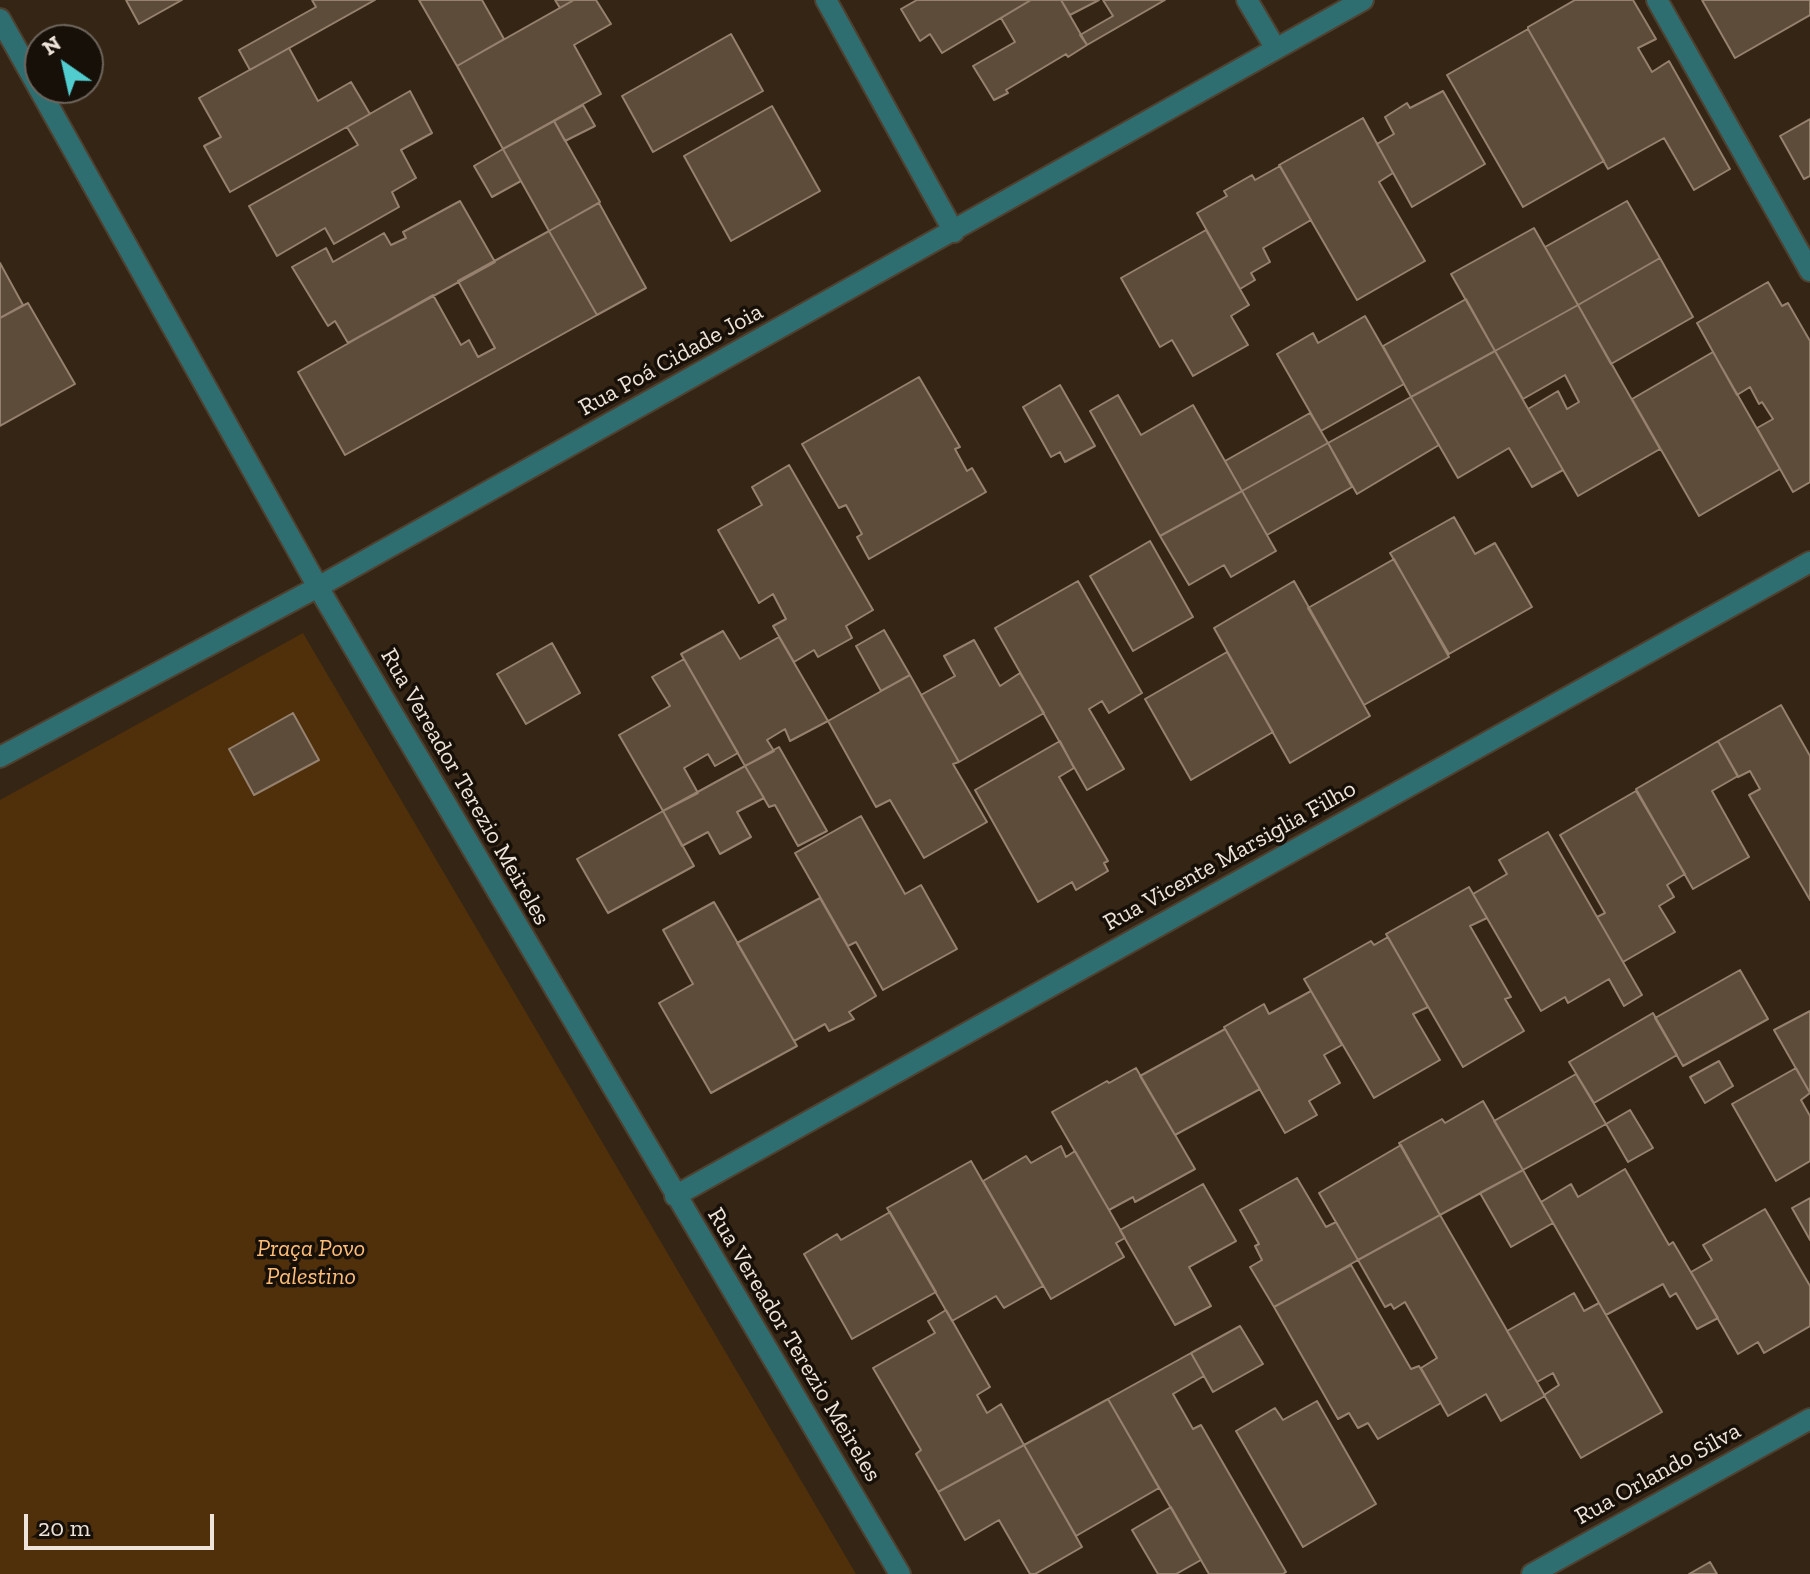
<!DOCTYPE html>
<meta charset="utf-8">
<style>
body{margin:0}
#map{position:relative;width:1810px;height:1574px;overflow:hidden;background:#352514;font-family:"Zilla Slab",serif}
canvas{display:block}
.north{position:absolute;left:24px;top:24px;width:80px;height:80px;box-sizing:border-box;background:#171009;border:2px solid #6d655c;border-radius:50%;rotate:326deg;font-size:22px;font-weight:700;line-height:32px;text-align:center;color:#efe4d9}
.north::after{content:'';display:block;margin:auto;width:28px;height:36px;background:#52cdcf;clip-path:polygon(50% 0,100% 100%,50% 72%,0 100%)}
.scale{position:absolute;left:24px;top:1514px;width:190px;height:36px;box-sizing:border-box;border:4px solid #efe4d9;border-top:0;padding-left:10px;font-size:24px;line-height:28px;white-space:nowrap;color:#efe4d9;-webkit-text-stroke:6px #171009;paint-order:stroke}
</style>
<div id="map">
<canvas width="1810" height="1574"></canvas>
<div class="north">N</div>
<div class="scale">20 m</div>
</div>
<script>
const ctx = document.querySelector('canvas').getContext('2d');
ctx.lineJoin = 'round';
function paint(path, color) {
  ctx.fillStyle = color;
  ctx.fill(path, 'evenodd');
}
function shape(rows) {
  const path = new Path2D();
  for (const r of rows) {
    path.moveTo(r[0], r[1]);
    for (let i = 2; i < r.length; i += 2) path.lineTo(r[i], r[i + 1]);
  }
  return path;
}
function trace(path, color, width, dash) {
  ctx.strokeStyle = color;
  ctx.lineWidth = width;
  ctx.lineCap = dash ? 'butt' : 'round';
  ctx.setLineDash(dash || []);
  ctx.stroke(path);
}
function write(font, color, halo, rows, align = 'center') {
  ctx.font = font + ' "Zilla Slab",serif';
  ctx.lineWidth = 7;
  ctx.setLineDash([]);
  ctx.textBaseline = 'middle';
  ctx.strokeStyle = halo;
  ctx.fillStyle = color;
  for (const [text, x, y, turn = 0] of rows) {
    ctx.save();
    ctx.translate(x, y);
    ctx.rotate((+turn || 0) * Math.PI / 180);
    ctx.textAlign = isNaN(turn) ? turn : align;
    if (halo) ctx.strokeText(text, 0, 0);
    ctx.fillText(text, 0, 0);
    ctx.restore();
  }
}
paint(shape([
 [303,633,856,1574,0,1574,0,800]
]), '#4f300b');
const building = shape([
 [126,0,182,0,139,24,126,0],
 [312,0,375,0,250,70,239,50,316,7,312,0],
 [419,0,482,0,504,39,457,66,419,0],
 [555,0,574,0,560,8,555,0],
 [574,0,596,0,611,24,574,45,601,94,503,149,457,66,574,0],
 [917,0,1031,0,942,53,930,34,920,41,901,9,917,0],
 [1031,0,1061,0,1087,45,1068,57,1066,54,1006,90,1008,93,994,100,973,66,1015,42,1001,18,1031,0],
 [1061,0,1099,0,1070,15,1061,0],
 [1103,0,1165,0,1087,45,1080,35,1113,16,1103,0],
 [1575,0,1633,0,1656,39,1638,48,1652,72,1669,61,1730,169,1694,190,1664,138,1608,169,1528,29,1528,27,1575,0],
 [1702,0,1810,0,1810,15,1735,58,1702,0],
 [1528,29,1604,161,1523,207,1447,75,1528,29],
 [731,34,763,91,653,152,622,96,731,34],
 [289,48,318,101,351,82,370,114,230,192,204,146,221,137,199,98,289,48],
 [410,91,432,133,401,150,416,178,392,192,399,207,334,244,325,228,277,256,249,206,358,145,347,127,410,91],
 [1443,91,1485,164,1412,207,1377,144,1394,134,1385,117,1407,103,1410,108,1443,91],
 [583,105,595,126,565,141,554,121,583,105],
 [772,106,820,191,731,241,684,156,772,106],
 [1363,118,1393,173,1379,182,1425,261,1357,300,1279,165,1363,118],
 [1810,119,1810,176,1804,179,1780,136,1810,119],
 [554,121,600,202,549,231,503,149,554,121],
 [503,149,521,181,492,197,474,166,503,149],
 [1280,166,1311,220,1263,248,1270,262,1251,273,1255,280,1240,289,1197,213,1227,196,1224,191,1252,175,1255,180,1280,166],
 [460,201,495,262,348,343,335,321,328,326,292,267,326,248,333,262,384,233,391,245,406,238,403,232,460,201],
 [1627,201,1660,258,1578,305,1545,247,1627,201],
 [599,203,646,288,597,315,549,231,599,203],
 [1534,228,1578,305,1495,351,1451,274,1534,228],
 [1206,230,1249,305,1231,316,1248,345,1193,376,1172,340,1160,347,1121,278,1206,230],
 [549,231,597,315,345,455,298,372,433,295,461,345,469,340,478,357,495,348,458,281,549,231],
 [1660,258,1693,317,1611,364,1578,305,1660,258],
 [0,263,23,305,0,318,0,263],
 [1768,282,1782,306,1788,303,1810,341,1810,482,1793,492,1757,428,1773,419,1762,402,1759,404,1750,387,1737,395,1697,323,1768,282],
 [1466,299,1495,351,1411,397,1383,346,1466,299],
 [28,303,75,384,0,426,0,318,28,303],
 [1578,305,1660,449,1578,496,1528,409,1558,391,1567,409,1579,402,1565,375,1523,399,1495,351,1578,305],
 [1365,316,1404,384,1321,431,1277,354,1313,333,1318,343,1365,316],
 [1495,351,1563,470,1532,487,1509,448,1458,478,1411,397,1495,351],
 [1713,352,1780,469,1699,516,1632,399,1713,352],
 [919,377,960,447,955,449,967,471,972,468,986,492,869,559,857,537,862,534,846,505,839,508,802,444,919,377],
 [1060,385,1095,446,1065,462,1060,452,1051,457,1023,407,1060,385],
 [1118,395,1141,435,1193,405,1242,491,1160,536,1090,411,1118,395],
 [1411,397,1439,445,1357,494,1328,443,1411,397],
 [1310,413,1328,443,1242,491,1225,461,1310,413],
 [1328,443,1352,487,1267,535,1242,491,1328,443],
 [789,465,873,610,846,626,852,638,818,657,814,650,794,662,773,626,786,619,773,594,759,603,718,530,762,505,752,487,789,465],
 [1242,491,1276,551,1231,577,1224,565,1189,585,1160,536,1242,491],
 [1454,517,1475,554,1495,543,1532,607,1449,654,1390,553,1454,517],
 [1150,541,1193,617,1133,651,1090,576,1150,541],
 [1394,559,1449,657,1364,705,1308,608,1394,559],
 [1078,581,1142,693,1109,713,1102,701,1089,709,1124,769,1087,790,995,628,1078,581],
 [1294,581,1370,716,1290,763,1214,628,1294,581],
 [884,630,910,675,881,691,856,646,884,630],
 [723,631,740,659,779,637,828,721,790,741,785,729,767,740,774,751,745,766,681,654,723,631],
 [974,640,1000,686,1020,673,1044,713,959,762,921,695,955,676,944,656,974,640],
 [552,643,580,693,526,724,497,674,552,643],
 [1227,652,1273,732,1191,780,1145,699,1227,652],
 [684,659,738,753,715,766,708,754,684,768,698,793,663,811,619,735,670,706,652,677,684,659],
 [910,675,959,762,953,764,987,822,924,858,890,800,876,807,828,721,910,675],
 [1781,705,1810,756,1810,900,1749,795,1760,789,1750,771,1738,777,1718,741,1781,705],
 [293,713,319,760,254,795,229,749,293,713],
 [1060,741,1074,768,1059,777,1108,861,1104,863,1108,871,1076,890,1072,882,1038,902,975,790,1060,741],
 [1718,741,1738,776,1712,791,1749,857,1693,889,1636,789,1718,741],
 [779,747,827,831,798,846,775,805,769,807,745,766,779,747],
 [745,766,764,798,737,812,751,837,720,854,708,832,682,846,663,811,745,766],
 [1636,791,1685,874,1667,885,1674,897,1659,906,1675,932,1623,962,1597,917,1605,913,1560,835,1636,791],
 [663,811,694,866,608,913,577,859,663,811],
 [861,816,905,894,921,885,957,949,883,990,856,942,848,946,795,853,861,816],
 [1548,832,1642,995,1624,1006,1609,979,1568,1003,1565,997,1541,1011,1473,894,1507,874,1499,860,1548,832],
 [1469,887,1487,918,1470,926,1511,997,1505,999,1524,1031,1463,1067,1386,934,1469,887],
 [820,898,876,996,849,1012,854,1019,829,1031,825,1024,794,1041,737,943,820,898],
 [714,902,797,1046,711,1093,659,1003,693,984,663,930,714,902],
 [1388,937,1428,1007,1413,1014,1440,1060,1374,1098,1304,979,1371,941,1374,945,1388,937],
 [1740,970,1768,1019,1683,1066,1655,1018,1740,970],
 [1311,991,1342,1045,1324,1055,1340,1083,1309,1101,1317,1115,1285,1133,1224,1027,1264,1004,1269,1014,1311,991],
 [1810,1011,1810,1093,1774,1030,1810,1011],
 [1653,1013,1677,1055,1594,1103,1569,1062,1653,1013],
 [1225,1029,1260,1089,1175,1135,1140,1076,1225,1029],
 [1719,1061,1733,1086,1705,1103,1690,1077,1719,1061],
 [1136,1068,1195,1169,1135,1202,1133,1197,1109,1210,1052,1112,1107,1081,1109,1083,1136,1068],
 [1796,1068,1810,1093,1801,1100,1810,1116,1810,1161,1776,1181,1732,1104,1796,1068],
 [1576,1074,1606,1124,1523,1170,1494,1121,1576,1074],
 [1483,1101,1523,1170,1440,1215,1399,1143,1442,1119,1445,1123,1483,1101],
 [1630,1110,1653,1148,1628,1162,1606,1124,1630,1110],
 [1401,1145,1440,1215,1358,1260,1319,1193,1401,1145],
 [1061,1146,1066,1157,1075,1151,1109,1210,1125,1238,1116,1243,1124,1257,1051,1299,983,1181,1026,1156,1031,1163,1061,1146],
 [971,1161,1043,1286,1004,1308,996,1296,952,1321,887,1208,971,1161],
 [1625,1169,1669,1245,1673,1242,1718,1318,1697,1329,1676,1293,1670,1297,1663,1284,1606,1315,1541,1202,1571,1184,1578,1197,1625,1169],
 [1523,1170,1553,1223,1511,1247,1480,1193,1523,1170],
 [1297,1178,1326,1227,1336,1222,1358,1260,1274,1307,1250,1267,1262,1260,1255,1246,1259,1244,1240,1210,1297,1178],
 [1203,1184,1236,1241,1189,1267,1211,1306,1175,1325,1120,1230,1203,1184],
 [1810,1198,1810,1240,1792,1208,1810,1198],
 [1765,1209,1810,1286,1810,1326,1764,1353,1758,1342,1738,1354,1691,1272,1712,1260,1703,1245,1765,1209],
 [890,1212,936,1292,852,1339,804,1254,837,1234,841,1240,890,1212],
 [1440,1215,1545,1396,1501,1421,1486,1394,1448,1416,1421,1368,1437,1358,1405,1302,1394,1309,1391,1304,1385,1307,1358,1260,1440,1215],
 [1351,1265,1411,1369,1419,1366,1441,1403,1378,1439,1368,1423,1358,1428,1349,1413,1338,1419,1274,1307,1351,1265],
 [1574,1293,1584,1311,1599,1303,1662,1412,1581,1458,1544,1395,1559,1385,1553,1373,1537,1382,1507,1331,1574,1293],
 [946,1310,990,1387,977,1395,987,1413,1001,1404,1024,1445,938,1492,916,1454,921,1450,873,1368,935,1333,928,1321,946,1310],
 [1240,1326,1263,1364,1213,1392,1191,1353,1240,1326],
 [1191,1353,1204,1376,1173,1394,1193,1429,1201,1425,1286,1572,1283,1574,1209,1574,1108,1399,1191,1353],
 [1108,1399,1159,1488,1076,1536,1024,1445,1108,1399],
 [1317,1401,1376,1504,1303,1547,1236,1431,1275,1408,1283,1420,1317,1401],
 [1024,1445,1082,1547,1035,1574,1030,1574,999,1520,965,1540,938,1492,1024,1445],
 [1171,1507,1201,1560,1176,1574,1158,1574,1132,1530,1171,1507],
 [1710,1562,1717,1574,1689,1574,1710,1562]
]);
paint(building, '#5e4c3a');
trace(building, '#95816e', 2);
const minor = shape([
 [826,0,954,232],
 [1247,0,1276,49],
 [1657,0,1810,271],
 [0,19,318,587,900,1574],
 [0,757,318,587,1363,0],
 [675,1196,1810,562],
 [1532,1574,1810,1419]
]);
trace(minor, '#4f4030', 24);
trace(minor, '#2e6e70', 20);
write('24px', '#efe4d9', '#171009', [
 ["Rua Poá Cidade Joia",671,360,-29],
 ["Rua Vereador Terezio Meireles",465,787,60],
 ["Rua Vicente Marsiglia Filho",1230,856,-29],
 ["Rua Vereador Terezio Meireles",794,1345,59],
 ["Rua Orlando Silva",1658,1474,-29]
]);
write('italic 24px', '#ffbd77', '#171009', [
 ["Praça Povo",311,1249],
 ["Palestino",311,1277]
]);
</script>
